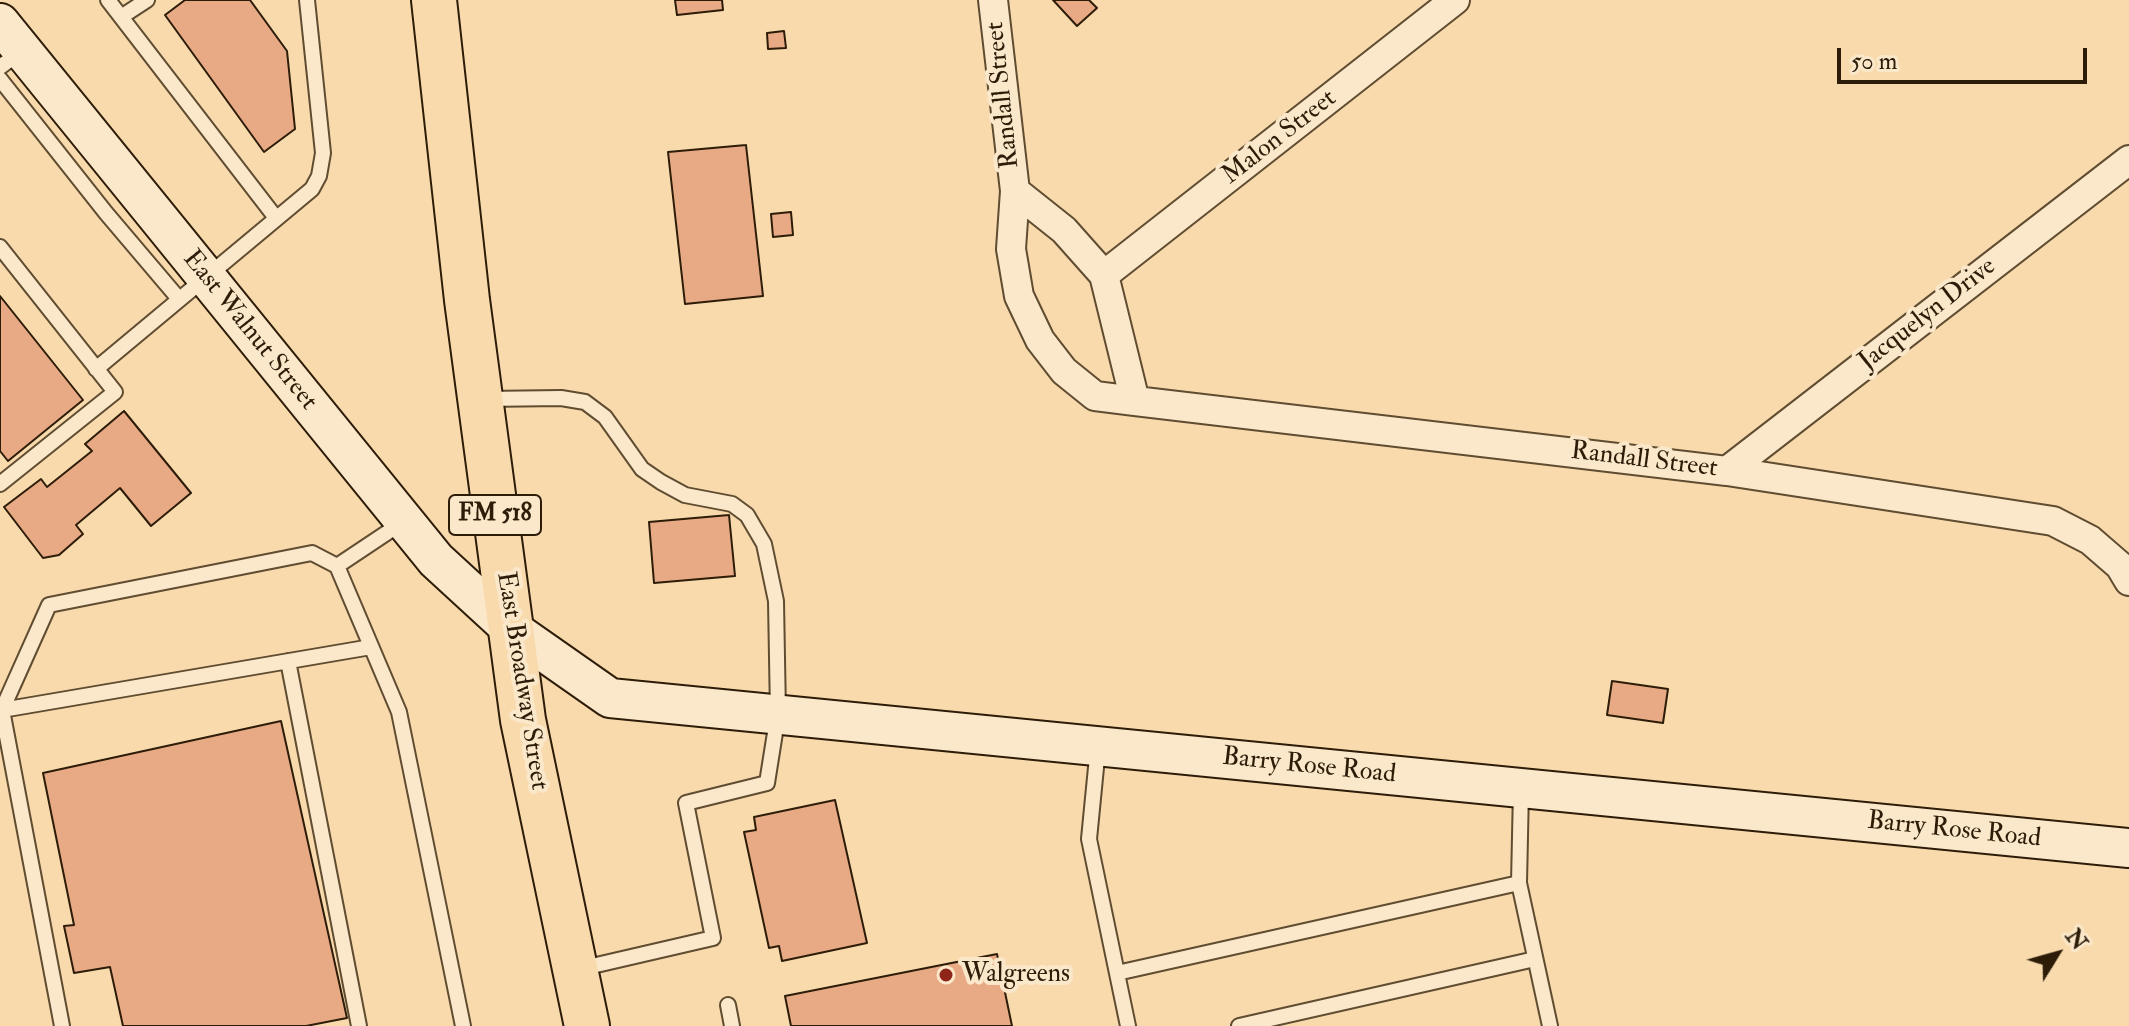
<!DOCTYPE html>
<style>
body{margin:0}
#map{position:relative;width:2129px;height:1026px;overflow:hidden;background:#f9daad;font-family:"IM FELL Double Pica",serif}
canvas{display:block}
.north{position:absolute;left:2017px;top:914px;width:80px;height:80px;-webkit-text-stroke:6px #fbe7ca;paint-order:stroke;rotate:53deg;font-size:22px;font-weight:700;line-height:32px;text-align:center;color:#2c1c08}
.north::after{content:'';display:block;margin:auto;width:28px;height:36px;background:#2c1c08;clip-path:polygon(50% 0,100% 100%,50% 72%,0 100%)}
.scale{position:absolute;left:1837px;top:48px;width:250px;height:36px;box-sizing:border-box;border:4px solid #2c1c08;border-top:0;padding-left:10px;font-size:24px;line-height:28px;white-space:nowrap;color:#2c1c08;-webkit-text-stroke:6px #fbe7ca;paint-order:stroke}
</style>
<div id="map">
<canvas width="2129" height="1026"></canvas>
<div class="north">N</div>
<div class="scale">50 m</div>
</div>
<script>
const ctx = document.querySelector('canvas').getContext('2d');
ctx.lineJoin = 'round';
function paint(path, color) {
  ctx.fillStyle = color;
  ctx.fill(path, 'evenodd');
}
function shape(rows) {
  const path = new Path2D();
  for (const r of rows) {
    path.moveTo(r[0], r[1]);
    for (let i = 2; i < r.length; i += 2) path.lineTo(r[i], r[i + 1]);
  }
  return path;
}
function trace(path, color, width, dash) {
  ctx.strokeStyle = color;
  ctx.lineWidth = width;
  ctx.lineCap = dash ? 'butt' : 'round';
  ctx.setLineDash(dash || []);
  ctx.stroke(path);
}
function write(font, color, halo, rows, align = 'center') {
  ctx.font = font + ' "IM FELL Double Pica",serif';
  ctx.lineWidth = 8;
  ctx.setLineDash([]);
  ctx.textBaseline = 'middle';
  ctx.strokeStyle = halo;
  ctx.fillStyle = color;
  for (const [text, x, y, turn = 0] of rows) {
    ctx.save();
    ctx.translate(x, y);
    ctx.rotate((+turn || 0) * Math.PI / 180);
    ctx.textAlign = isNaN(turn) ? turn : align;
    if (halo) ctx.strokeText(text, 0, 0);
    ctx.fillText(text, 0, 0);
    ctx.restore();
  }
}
const building = shape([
 [185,0,250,0,287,51,295,129,264,152,165,15,185,0],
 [675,0,722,0,723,10,677,15,675,0],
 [1053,0,1089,0,1097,8,1077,26,1053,0],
 [784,31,786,48,768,49,767,33,784,31],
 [746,145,763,296,685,304,668,152,746,145],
 [791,212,793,235,773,237,771,214,791,212],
 [0,296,83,400,8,461,0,451,0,296],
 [124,411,191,493,151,526,120,488,76,525,83,534,59,555,43,558,4,507,41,479,47,487,92,451,85,444,124,411],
 [729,515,735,576,654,583,649,522,729,515],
 [1612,681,1668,689,1663,723,1607,715,1612,681],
 [281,721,347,1018,306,1026,123,1026,110,967,74,973,64,926,74,925,43,773,281,721],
 [835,800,867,943,782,961,779,946,769,948,744,832,756,830,754,817,835,800],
 [997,954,1012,1026,791,1026,785,996,997,954]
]);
paint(building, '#e8aa85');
trace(building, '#2c1c08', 2);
const lane = shape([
 [108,0,276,218],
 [121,17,147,0],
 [0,67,22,51],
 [0,79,106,213,179,299],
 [0,247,115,392,0,484],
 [96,369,312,189,319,176,323,153,307,0],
 [484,399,561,398,585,402,605,417,642,469,661,482,685,495,732,504,747,515,764,544,776,601,778,714,767,783,686,803,713,938,579,969],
 [403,522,337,566,399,712,463,1026],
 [288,661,359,1026],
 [2,710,371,647],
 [1098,747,1089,839,1128,1026],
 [1521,790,1519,883,1550,1026],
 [1117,973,1519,883],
 [728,1005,732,1026],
 [62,1026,2,710,49,605,312,553,337,566],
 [1239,1026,1535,959]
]);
const street = shape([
 [993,0,1015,191,1064,230,1104,275,1135,401,1727,471,2053,521,2090,540,2120,566,2129,581],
 [1015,191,1011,249,1019,296,1040,340,1064,371,1095,396,1135,401],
 [1104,275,1455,0],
 [1727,471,2129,160]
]);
const secondary = shape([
 [0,23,436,560,510,628,610,698,2129,848]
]);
const primary = shape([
 [434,0,467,300,523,720,587,1026]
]);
trace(lane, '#5f4c31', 18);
trace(street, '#5f4c31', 32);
trace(secondary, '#2c1c08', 42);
trace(primary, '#2c1c08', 48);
trace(lane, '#fbe7ca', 14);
trace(street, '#fbe7ca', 28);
trace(secondary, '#fbe7ca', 38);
trace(primary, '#f9daad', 44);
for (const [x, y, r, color] of [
 [946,975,8,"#8f2418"]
]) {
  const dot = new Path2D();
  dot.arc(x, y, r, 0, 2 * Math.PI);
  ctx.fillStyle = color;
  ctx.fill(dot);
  trace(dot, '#fbe7ca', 3);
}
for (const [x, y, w] of [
 [495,515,92]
]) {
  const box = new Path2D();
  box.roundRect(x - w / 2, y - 20, w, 40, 6);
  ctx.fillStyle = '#fbe7ca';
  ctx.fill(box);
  trace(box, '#2c1c08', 2);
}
write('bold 24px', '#2c1c08', null, [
 ["FM 518",495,515]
]);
write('26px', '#2c1c08', '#fbe7ca', [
 ["Randall Street",1004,95,-96],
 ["Malon Street",1280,138,-38],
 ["Jacquelyn Drive",1928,315,-38],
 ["East Walnut Street",249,331,51],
 ["Randall Street",1644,461,7],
 ["East Broadway Street",521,681,81],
 ["Barry Rose Road",1309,767,6],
 ["Barry Rose Road",1954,831,6]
]);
write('26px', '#2c1c08', '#fbe7ca', [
 ["Walgreens",962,975]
], 'left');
</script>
